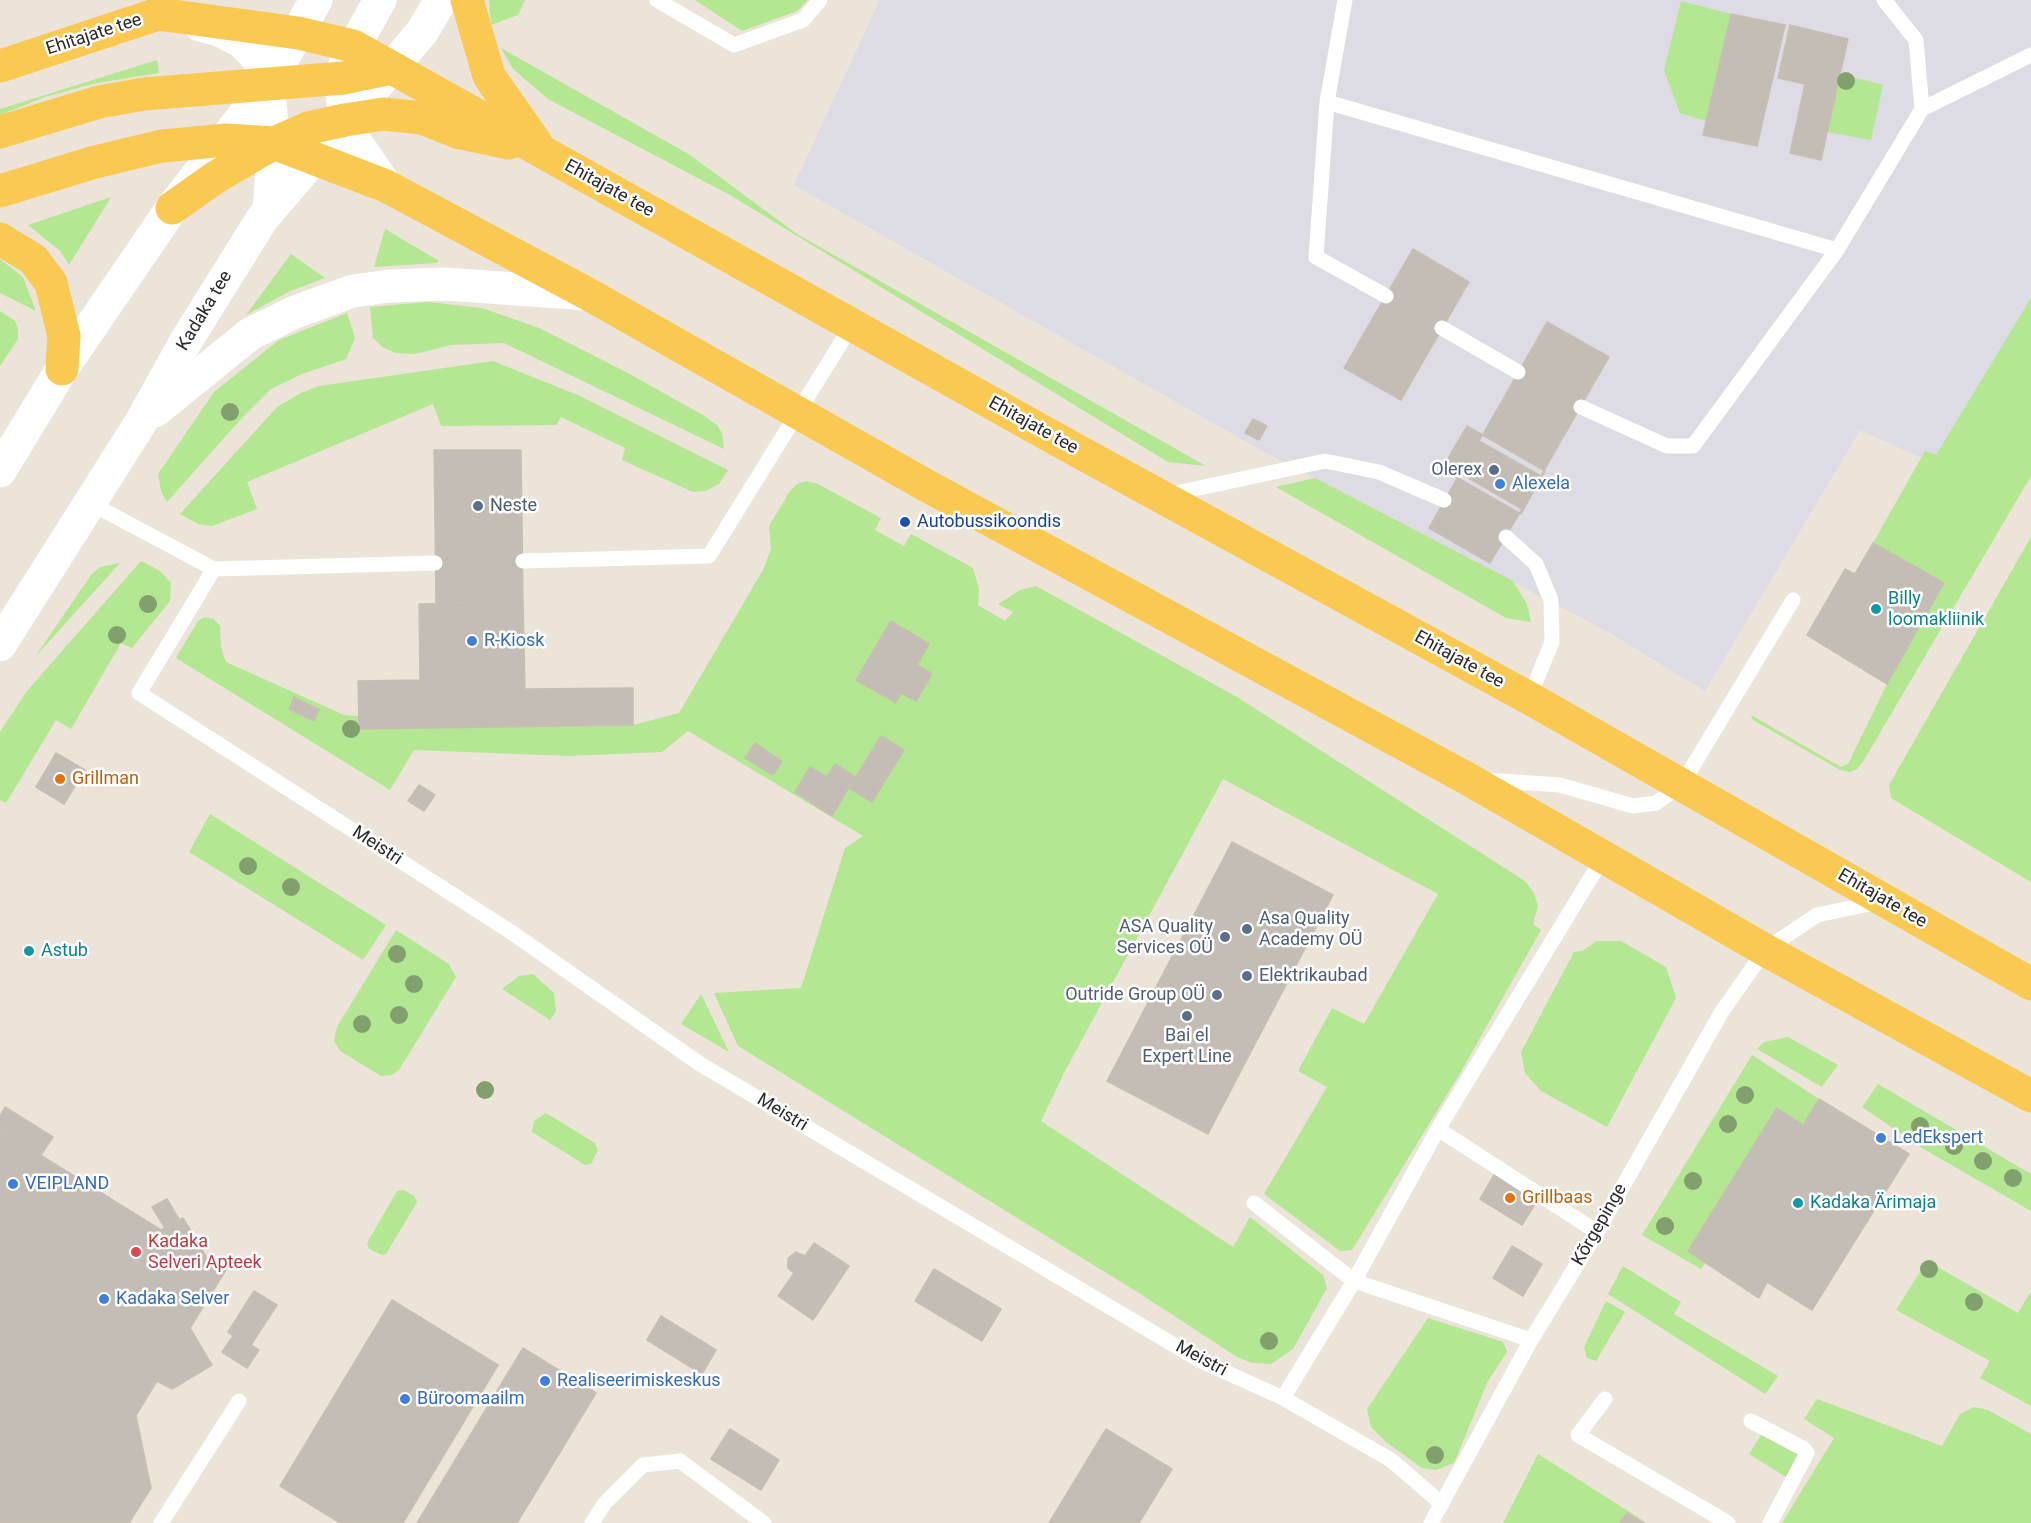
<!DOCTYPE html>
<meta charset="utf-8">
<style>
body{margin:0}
canvas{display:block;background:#ece3d9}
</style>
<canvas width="2031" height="1523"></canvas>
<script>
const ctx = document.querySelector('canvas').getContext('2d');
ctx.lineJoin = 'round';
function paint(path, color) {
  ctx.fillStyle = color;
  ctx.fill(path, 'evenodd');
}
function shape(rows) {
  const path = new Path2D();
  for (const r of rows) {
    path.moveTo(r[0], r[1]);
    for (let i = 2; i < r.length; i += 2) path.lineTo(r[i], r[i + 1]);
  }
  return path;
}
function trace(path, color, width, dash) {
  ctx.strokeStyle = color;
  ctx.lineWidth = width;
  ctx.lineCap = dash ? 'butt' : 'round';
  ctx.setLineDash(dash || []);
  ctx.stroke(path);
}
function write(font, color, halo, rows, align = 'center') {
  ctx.font = font + ' Roboto,sans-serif';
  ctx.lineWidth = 5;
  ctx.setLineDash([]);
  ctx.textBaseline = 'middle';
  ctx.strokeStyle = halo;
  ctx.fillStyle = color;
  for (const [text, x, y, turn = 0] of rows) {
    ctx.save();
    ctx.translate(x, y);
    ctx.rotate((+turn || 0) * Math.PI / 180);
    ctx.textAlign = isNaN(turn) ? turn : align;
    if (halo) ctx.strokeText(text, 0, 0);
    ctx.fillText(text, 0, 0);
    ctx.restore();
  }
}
paint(shape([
 [880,0,2031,0,2031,349,1955,473,1860,430,1705,691,1605,630,1259,449,794,185]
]), '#dddbe4');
paint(shape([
 [489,0,525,0,518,15,491,25],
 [695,0,808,0,797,11,742,31],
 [1681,1,1731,14,1706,121,1680,113,1664,70],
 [501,48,690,155,797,234,1206,466,1168,462,730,195,548,99,513,69],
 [157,60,159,73,97,83,45,97,0,115,0,109],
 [1840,74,1883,85,1871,140,1827,132],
 [111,197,69,265,60,251,28,225],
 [385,229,439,261,437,263,374,267],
 [291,254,325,278,290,291,246,315],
 [0,259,23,277,36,311,0,293],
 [2031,298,2031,476,1864,760,1857,769,1850,772,1840,770,1753,720,1751,715,1841,767,1848,764,1887,684,1944,583,1873,543,1925,451,1936,455],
 [428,302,482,308,539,328,626,372,703,415,717,425,722,433,724,449,504,343,451,345,415,354,396,353,384,348,373,338,370,307],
 [0,311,15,321,18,329,18,339,0,366],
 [347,313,355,338,346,359,302,374,271,389,240,420,167,502,161,491,158,474,214,392,279,340],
 [493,361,580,396,728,470,719,484,706,491,693,492,622,460,625,448,561,417,556,425,441,426,433,404,247,482,257,509,212,526,198,524,180,514,277,407,301,393,319,386],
 [1315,478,1513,581,1527,604,1531,622,1506,618,1276,487],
 [807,481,818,484,881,518,875,530,904,546,911,534,973,568,979,589,978,605,1005,621,1013,612,998,604,1020,590,1036,586,1237,697,1525,881,1534,893,1538,906,1533,924,1541,930,1459,1075,1352,1250,1340,1251,1264,1194,1327,1087,1298,1071,1332,1008,1364,1024,1438,894,1223,779,1065,1071,1041,1121,1233,1247,1250,1217,1323,1275,1327,1288,1293,1349,1271,1364,1252,1363,1237,1357,1139,1293,738,1046,714,993,801,988,845,848,863,836,688,731,662,752,569,756,414,750,390,790,176,658,198,621,205,617,214,619,220,626,221,647,226,662,344,715,359,716,359,729,633,725,679,713,763,570,771,549,769,526,790,491,797,484],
 [891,621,929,644,917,665,931,675,916,701,901,693,895,703,856,680],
 [881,737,872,802,849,788,832,815,795,792,810,767,827,777,835,764,855,777],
 [755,744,782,761,773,775,746,758],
 [2031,537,2031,882,1891,798,1889,785],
 [141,561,160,571,171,583,170,601,132,648,121,643,71,729,56,720,6,803,0,800,0,732,27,691],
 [120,563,35,657,91,575,100,567],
 [210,814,386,925,363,960,189,852],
 [396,930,449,964,456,977,399,1070,392,1075,381,1076,340,1051,334,1041,337,1027],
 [1597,941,1621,941,1666,967,1676,998,1607,1127,1541,1091,1525,1073,1521,1052,1574,952,1582,951],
 [533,974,554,993,556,1011,550,1020,502,989,519,976],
 [701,994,729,1052,681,1024],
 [1788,1037,1838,1065,1822,1087,1757,1049,1764,1042],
 [1752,1055,1819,1099,1803,1125,1777,1108,1688,1251,1705,1263,1701,1269,1642,1235],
 [1878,1084,2031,1174,2031,1211,1922,1148,1862,1107],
 [546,1113,595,1143,598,1150,591,1164,585,1165,532,1132,534,1121],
 [404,1190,414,1196,417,1202,386,1254,382,1255,369,1249,367,1243,397,1191],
 [1927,1261,2018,1313,2031,1291,2031,1406,1980,1378,1990,1361,1896,1310],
 [1623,1266,1681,1302,1674,1314,1778,1376,1765,1394,1608,1294],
 [1606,1301,1625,1312,1596,1361,1587,1358,1584,1347],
 [1428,1318,1503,1342,1507,1352,1488,1381,1454,1463,1436,1470,1422,1468,1386,1442,1371,1427,1367,1409],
 [1817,1399,1942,1446,1960,1414,1974,1407,1988,1410,2031,1434,2031,1523,1782,1523,1834,1438,1804,1419],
 [1763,1432,1801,1456,1786,1477,1749,1454],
 [1538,1454,1647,1523,1627,1513,1620,1523,1503,1523]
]), '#b3e791');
const building = shape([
 [1731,14,1785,25,1757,146,1703,135,1731,14],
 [1790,25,1848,39,1821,160,1790,153,1805,84,1778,78,1790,25],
 [1413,249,1469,282,1401,400,1344,368,1413,249],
 [1547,322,1609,357,1541,476,1479,441,1547,322],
 [1253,419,1267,426,1259,440,1245,433,1253,419],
 [1467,426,1545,471,1521,514,1442,469,1467,426],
 [434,450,521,450,523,602,436,603,434,450],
 [1460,473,1522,509,1490,563,1429,528,1460,473],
 [1873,543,1944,583,1887,684,1807,635,1845,569,1855,574,1873,543],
 [523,602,525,689,633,688,633,725,359,729,358,681,420,680,419,604,523,602],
 [891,621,929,644,917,665,932,674,916,701,901,693,896,703,856,680,891,621],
 [294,697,319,710,314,721,289,709,294,697],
 [881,736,904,750,872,802,849,788,881,736],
 [755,743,782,761,773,775,745,758,755,743],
 [56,753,85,770,64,804,36,787,56,753],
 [835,764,855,777,832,816,795,792,810,767,827,777,835,764],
 [419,785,435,795,424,811,408,801,419,785],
 [1232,842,1333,895,1208,1134,1107,1081,1232,842],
 [1819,1099,1909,1154,1812,1310,1767,1282,1759,1298,1688,1251,1777,1108,1803,1125,1819,1099],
 [5,1107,53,1137,41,1155,0,1130,0,1116,5,1107],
 [0,1130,161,1230,183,1218,207,1258,226,1270,190,1328,212,1365,172,1389,157,1381,70,1523,0,1523,0,1130],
 [1497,1170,1540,1196,1522,1225,1480,1199,1497,1170],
 [167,1199,179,1219,165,1228,152,1207,167,1199],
 [814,1243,849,1266,813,1320,778,1296,794,1273,788,1268,788,1258,796,1252,805,1256,814,1243],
 [1512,1246,1542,1264,1523,1296,1493,1278,1512,1246],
 [934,1269,1001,1309,982,1341,915,1301,934,1269],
 [254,1291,277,1305,251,1345,259,1350,247,1368,222,1352,233,1336,228,1332,254,1291],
 [392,1300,498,1365,403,1523,340,1523,280,1486,392,1300],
 [661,1316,716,1350,702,1374,647,1340,661,1316],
 [523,1348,596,1393,517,1523,468,1523,431,1500,523,1348],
 [136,1416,151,1488,129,1523,70,1523,136,1416],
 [730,1429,779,1460,761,1490,711,1459,730,1429],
 [1106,1429,1172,1469,1139,1523,1049,1523,1106,1429],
 [431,1500,468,1523,417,1523,431,1500],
 [1627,1513,1644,1523,1620,1523,1627,1513]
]);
paint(building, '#c4bdb6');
trace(building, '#c8bfb3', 1.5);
trace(shape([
 [657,0,734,45,803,20,820,0],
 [1345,0,1327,102,1837,250,1922,109,1916,40,1884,0],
 [1327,102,1316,257,1386,296],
 [1922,109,2031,55],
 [1442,328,1518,372],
 [1581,407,1667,446,1693,446,1837,250],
 [1167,495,1325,461,1379,472,1444,500],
 [90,503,214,569,435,563],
 [1506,537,1536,564,1551,600,1552,642,1529,698],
 [523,561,709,556,852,325],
 [214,569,139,693,511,932,700,1064,1201,1361,1283,1398,1391,1460,1442,1504],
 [1486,780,1560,785,1633,806,1656,803,1682,784,1793,600],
 [1438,1129,1597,1232],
 [1254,1203,1354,1281,1531,1340],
 [1283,1398,1354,1281,1438,1129,1604,856],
 [1605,1399,1578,1435,1728,1523],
 [1751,1421,1804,1449,1807,1453,1770,1523],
 [161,1523,239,1401],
 [592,1523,605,1503,643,1465,680,1461,764,1523],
 [1431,1523,1531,1340,1597,1232,1721,1013,1765,950,1817,915,1879,902]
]), '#fff', 15);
trace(shape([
 [380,0,345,63,342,95,345,120,353,138,386,186],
 [200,25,219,30,241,41,257,57,268,84,274,143,269,211],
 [155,411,250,334,295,312,353,291,389,286,445,284,588,294],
 [0,471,62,369,172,208,268,84,316,0],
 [0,645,141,422,186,341,262,219,422,32,441,0]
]), '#fff', 33);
trace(shape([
 [467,0,489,76,536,143],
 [0,66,158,14,298,33,353,46,1065,444,1529,698,2031,984],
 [0,132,99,102,144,94,343,78,391,68],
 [0,191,95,162,162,146,226,140,274,143,386,186,588,294,929,487,1468,779,1765,950,2031,1096],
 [172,208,216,177,274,143,308,128,345,120,383,114,422,118,457,132,509,143],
 [0,239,33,259,51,283,64,336,62,369]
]), '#fac951', 33);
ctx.fillStyle = '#82a06d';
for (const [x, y] of [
 [1846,81],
 [230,412],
 [148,604],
 [117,635],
 [351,729],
 [248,866],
 [291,887],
 [397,954],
 [414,984],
 [399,1015],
 [362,1024],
 [485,1090],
 [1745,1095],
 [1728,1124],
 [1920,1126],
 [1954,1146],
 [1983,1161],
 [2013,1178],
 [1693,1181],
 [1665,1226],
 [1929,1269],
 [1974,1302],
 [1269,1341],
 [1435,1455]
]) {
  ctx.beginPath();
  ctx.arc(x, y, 9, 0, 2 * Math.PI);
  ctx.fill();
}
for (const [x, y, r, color] of [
 [1494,470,6,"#5c6f8a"],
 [1500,484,6,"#3f7fe0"],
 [478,506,6,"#5c6f8a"],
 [905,522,6,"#1a4fb4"],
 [1876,609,6,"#0f9aa8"],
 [472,641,6,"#3f7fe0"],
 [60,779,6,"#e8710a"],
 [1247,929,6,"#5c6f8a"],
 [1225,937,6,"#5c6f8a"],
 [29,951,6,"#0f9aa8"],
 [1247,976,6,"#5c6f8a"],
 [1217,995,6,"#5c6f8a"],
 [1187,1016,6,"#5c6f8a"],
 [1881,1138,6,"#3f7fe0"],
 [13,1184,6,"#3f7fe0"],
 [1510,1198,6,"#e8710a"],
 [1798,1203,6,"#0f9aa8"],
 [136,1252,6,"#e0444e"],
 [104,1299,6,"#3f7fe0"],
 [545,1381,6,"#3f7fe0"],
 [405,1399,6,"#3f7fe0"]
]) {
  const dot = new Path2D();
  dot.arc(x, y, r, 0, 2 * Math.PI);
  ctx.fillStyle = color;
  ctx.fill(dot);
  trace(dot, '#fff', 2);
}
write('18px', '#292929', '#fff', [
 ["Ehitajate tee",94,35,-18],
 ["Ehitajate tee",609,189,29],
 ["Kadaka tee",205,311,-59],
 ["Ehitajate tee",1033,426,29],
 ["Ehitajate tee",1459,660,29],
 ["Meistri",377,846,33],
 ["Ehitajate tee",1882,899,30],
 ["Meistri",782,1113,31],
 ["Kõrgepinge",1600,1225,-60],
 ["Meistri",1201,1359,28]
]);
write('18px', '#4e5e75', '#fff', [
 ["Olerex",1482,470],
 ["Neste",490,506,"left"],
 ["Asa Quality",1259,919,"left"],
 ["Academy OÜ",1259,940,"left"],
 ["ASA Quality",1213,927],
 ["Services OÜ",1213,948],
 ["Elektrikaubad",1259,976,"left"],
 ["Outride Group OÜ",1205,995],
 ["Bai el",1187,1036,"center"],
 ["Expert Line",1187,1057,"center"]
], 'right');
write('18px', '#366cbe', '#fff', [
 ["Alexela",1512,484],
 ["R-Kiosk",484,641],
 ["LedEkspert",1893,1138],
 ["VEIPLAND",25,1184],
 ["Kadaka Selver",116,1299],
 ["Realiseerimiskeskus",557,1381],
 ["Büroomaailm",417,1399]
], 'left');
write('18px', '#164399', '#fff', [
 ["Autobussikoondis",917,522]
], 'left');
write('18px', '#0d838f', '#fff', [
 ["Billy",1888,599],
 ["loomakliinik",1888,620],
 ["Astub",41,951],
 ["Kadaka Ärimaja",1810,1203]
], 'left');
write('18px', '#c56008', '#fff', [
 ["Grillman",72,779],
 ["Grillbaas",1522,1198]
], 'left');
write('18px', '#be3a42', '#fff', [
 ["Kadaka",148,1242],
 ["Selveri Apteek",148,1263]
], 'left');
</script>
